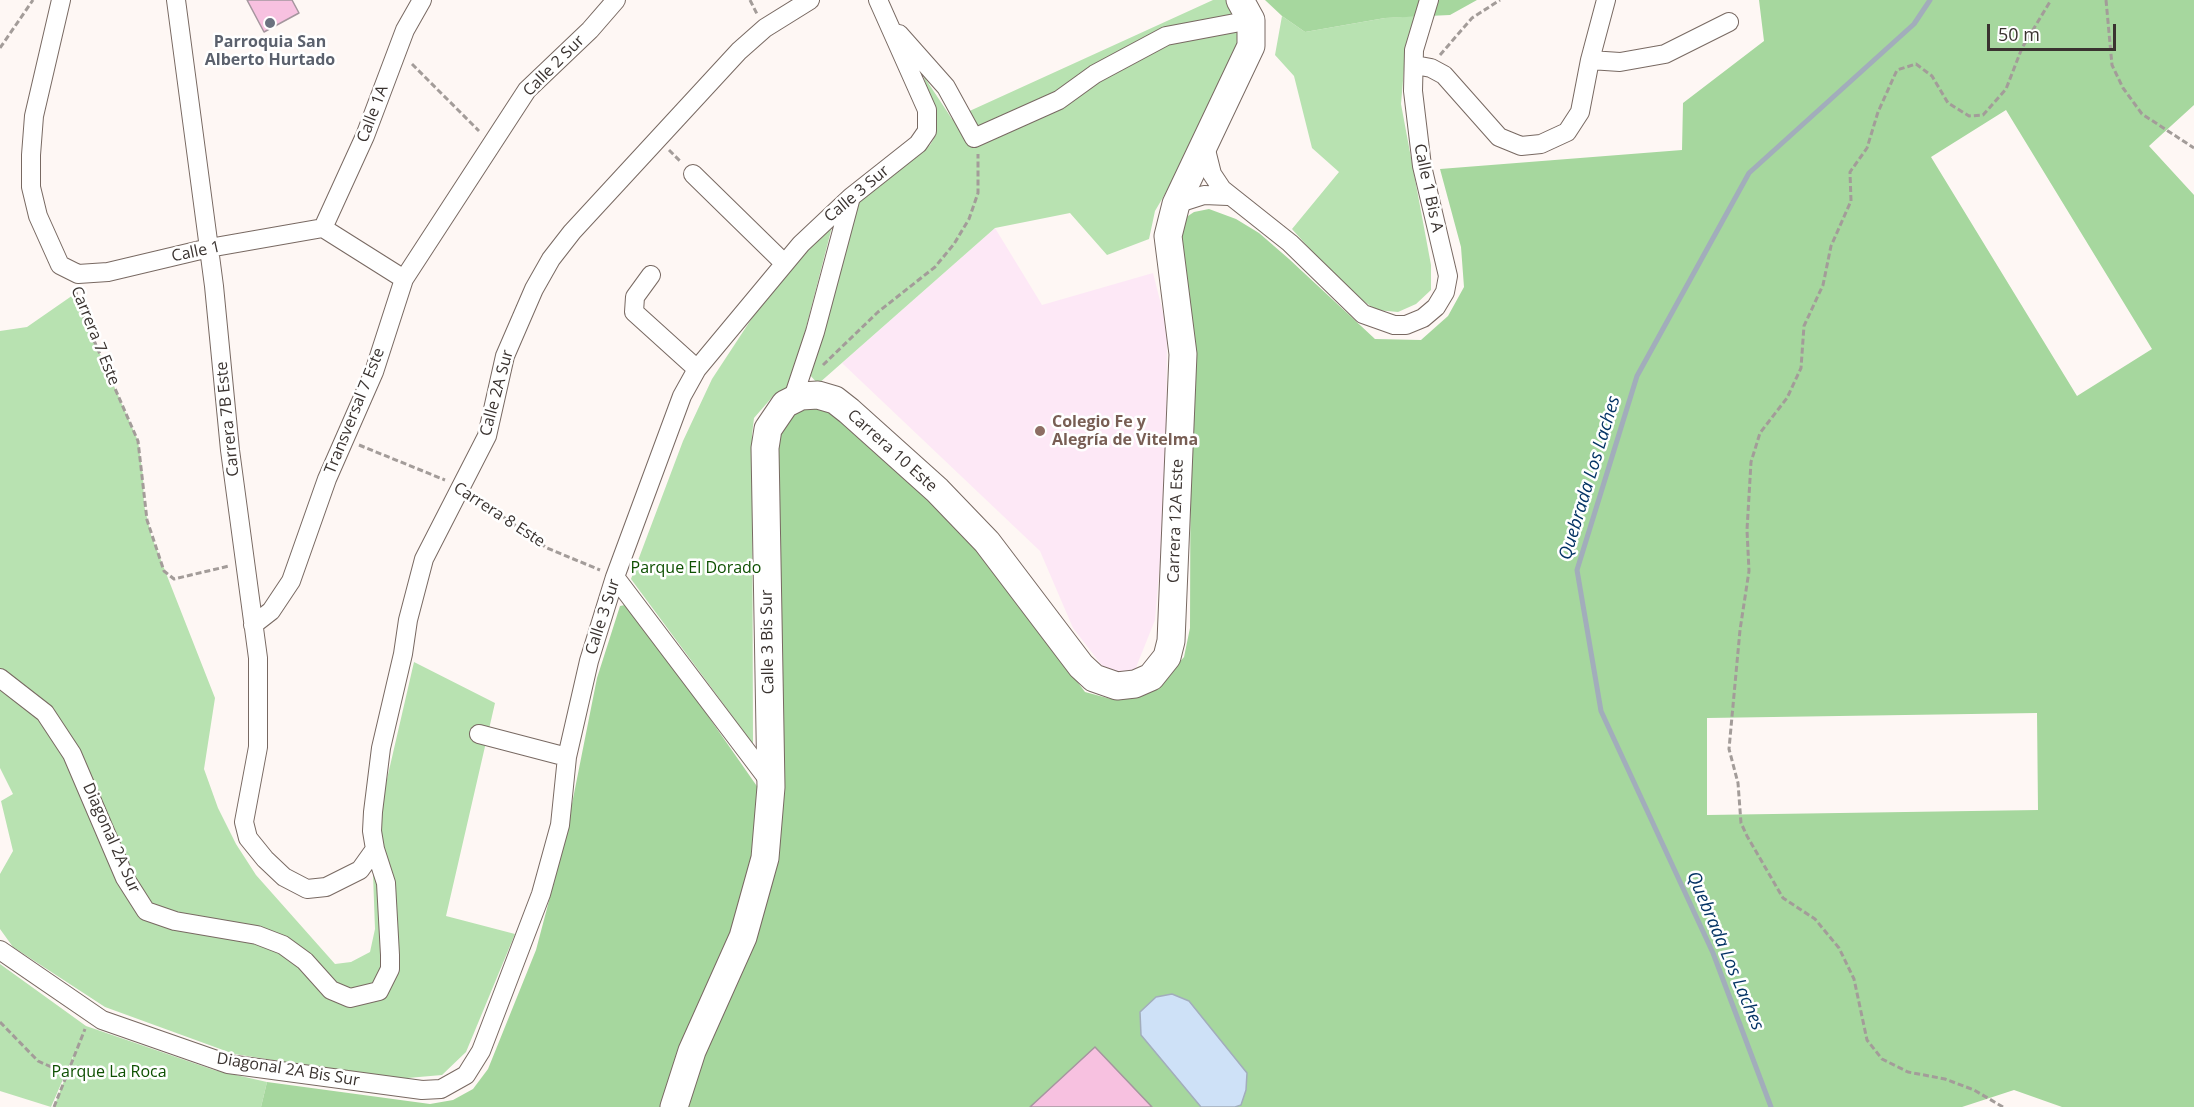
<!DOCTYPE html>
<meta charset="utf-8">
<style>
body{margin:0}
#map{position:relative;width:2194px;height:1107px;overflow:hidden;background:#fef7f4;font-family:"Open Sans",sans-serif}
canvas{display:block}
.scale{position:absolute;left:1987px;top:24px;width:129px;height:27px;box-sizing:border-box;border:3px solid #3a3330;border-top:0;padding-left:8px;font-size:18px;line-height:21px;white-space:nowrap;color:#3a3330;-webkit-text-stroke:4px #fff;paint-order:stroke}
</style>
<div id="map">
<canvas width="2194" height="1107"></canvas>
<div class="scale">50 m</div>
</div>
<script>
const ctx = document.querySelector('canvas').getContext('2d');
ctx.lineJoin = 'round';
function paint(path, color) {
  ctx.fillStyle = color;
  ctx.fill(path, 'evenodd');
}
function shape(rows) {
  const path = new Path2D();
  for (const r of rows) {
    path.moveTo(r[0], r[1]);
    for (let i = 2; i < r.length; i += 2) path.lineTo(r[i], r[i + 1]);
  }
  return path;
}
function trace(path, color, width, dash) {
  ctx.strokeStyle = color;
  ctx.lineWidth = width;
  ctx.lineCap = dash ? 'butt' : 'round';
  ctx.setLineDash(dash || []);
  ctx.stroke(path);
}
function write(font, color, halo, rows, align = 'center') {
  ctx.font = font + ' "Open Sans",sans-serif';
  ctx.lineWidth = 5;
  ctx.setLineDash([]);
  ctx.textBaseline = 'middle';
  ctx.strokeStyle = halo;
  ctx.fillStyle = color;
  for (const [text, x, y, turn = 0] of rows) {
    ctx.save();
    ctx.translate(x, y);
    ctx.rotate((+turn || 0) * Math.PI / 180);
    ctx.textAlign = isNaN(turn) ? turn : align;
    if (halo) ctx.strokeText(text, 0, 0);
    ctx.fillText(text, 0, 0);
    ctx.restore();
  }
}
paint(shape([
 [995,228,1042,305,1153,273,1167,328,1166,488,1155,620,1135,670,1110,676,1073,628,1040,551,842,363]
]), '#fde8f6');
paint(shape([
 [1213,0,1227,0,1240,31,1234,57,1175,177,1155,211,1149,239,1107,255,1070,213,995,228,818,384,809,374,858,203,930,145,936,135,936,117,923,75,952,119],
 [1282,16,1305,32,1385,18,1420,16,1405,57,1401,104,1431,265,1431,290,1416,304,1398,312,1376,310,1344,287,1292,229,1339,172,1312,148,1294,76,1275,55],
 [833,223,791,386,774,395,754,418,752,435,753,744,631,579,683,441,712,379,754,315,785,275],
 [76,293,82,313,138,441,143,476,144,505,151,535,215,698,204,769,218,808,236,844,256,875,335,964,351,962,370,952,375,929,373,874,378,818,414,662,495,703,446,916,515,934,466,1052,442,1075,396,1079,234,1054,105,1007,13,947,0,929,0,874,13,851,1,801,13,794,0,768,0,331,27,327],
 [0,964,86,1026,214,1070,267,1082,261,1107,54,1107,77,1047,51,1107,0,1091]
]), '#b8e2b1');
paint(shape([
 [1265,0,1477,0,1450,15,1385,18,1305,32,1282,16],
 [1759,0,2194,0,2194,105,2149,146,2194,195,2194,1107,2062,1107,2014,1090,1962,1107,261,1107,267,1082,430,1104,453,1100,473,1089,488,1069,536,950,564,844,597,678,620,606,630,604,777,815,777,431,790,410,824,407,912,480,975,545,1085,692,1111,699,1136,698,1164,680,1184,657,1190,628,1191,329,1176,247,1182,220,1194,212,1209,209,1236,219,1259,233,1289,259,1375,339,1421,340,1448,316,1464,287,1461,247,1440,169,1682,150,1683,103,1764,41],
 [2006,110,2152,349,2077,396,1931,157],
 [2037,713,2038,810,1707,815,1707,718]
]), '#a6d79e');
const water = shape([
 [1172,994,1189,1001,1247,1073,1246,1090,1241,1105,1235,1107,1201,1107,1141,1035,1140,1012,1156,997,1172,994]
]);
paint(water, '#cee1f7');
trace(water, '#a2adbb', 1.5);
trace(shape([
 [1771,1107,1713,953,1601,711,1577,570,1637,376,1749,173,1914,24,1930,0]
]), '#a2adbb', 5);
const building = shape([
 [247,0,292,0,299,13,264,32,247,0],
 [1095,1047,1152,1107,1030,1107,1095,1047]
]);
paint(building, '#f7c1e0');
trace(building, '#a5969e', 1.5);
const street = shape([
 [61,0,34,116,31,155,31,187,38,216,60,265,78,274,108,272,209,248,323,228],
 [176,0,214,286,230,450,258,658,258,747,244,822,248,838,265,859,284,877,307,889,326,887,360,870,375,849],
 [899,34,946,87,974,138,1059,100,1095,74,1166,36,1251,20],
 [1590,60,1620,62,1665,54,1729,22],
 [1415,65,1431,68,1444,75,1499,137,1521,146,1541,144,1567,132,1580,112,1590,60,1606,0],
 [1205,146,1212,174,1222,189,1290,243,1363,314,1394,325,1406,325,1423,318,1436,307,1445,292,1448,276,1422,166,1413,91,1414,50,1429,0],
 [693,174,784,263],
 [1176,204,1204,195,1228,196],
 [323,228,365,136,405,30,422,0],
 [323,228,404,279],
 [651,275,635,297,634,312,697,369],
 [793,398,815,332,851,197],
 [615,577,770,782],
 [253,625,271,611,291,581,327,479,374,372,404,279,527,90,590,30,616,0],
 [0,678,45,713,72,754,125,878,146,911,175,921,257,935,283,945,305,961,331,990,350,998,379,991,390,969,390,955,386,883,375,849,372,831,373,812,381,748,403,654,408,620,424,559,487,436,505,356,534,289,551,259,572,232,739,51,765,28,810,0],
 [479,734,567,757],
 [0,950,102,1020,228,1064,422,1090,441,1089,466,1075,481,1051,541,894,560,825,567,757,589,661,615,577,682,396,697,369,801,244,851,197,918,144,927,131,927,110,878,0]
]);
const secondary = shape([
 [674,1107,692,1051,743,937,765,858,771,787,765,448,768,429,785,404,801,396,818,395,835,400,849,411,937,490,987,542,1081,666,1094,678,1117,686,1135,684,1151,677,1167,657,1171,641,1183,354,1168,236,1176,204,1251,46,1251,20,1240,0]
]);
trace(street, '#786962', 20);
trace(secondary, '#786962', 29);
trace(shape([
 [750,0,757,14],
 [2106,0,2112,65,2123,88,2142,114,2194,148],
 [0,48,33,0],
 [1440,55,1472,18,1500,0],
 [412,64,479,131],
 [669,150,681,162],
 [75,289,82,313,138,441,147,520,164,571,174,579,229,566],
 [823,365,878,312,935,267,954,244,969,219,978,193,978,154],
 [359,445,445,480],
 [474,496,547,548,600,570],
 [0,1022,38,1061,67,1074],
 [54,1107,85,1029],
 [2003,1107,1974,1090,1945,1079,1908,1072,1882,1059,1867,1040,1854,979,1839,948,1815,919,1783,898,1747,836,1741,823,1738,783,1729,749,1740,630,1749,571,1747,530,1751,462,1760,433,1787,398,1801,368,1804,326,1823,285,1831,246,1851,201,1850,172,1867,148,1878,112,1897,70,1916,64,1932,76,1948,103,1969,116,1983,115,2006,89,2022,48,2051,0]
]), '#a39c99', 3, [6, 3]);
trace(street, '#fff', 18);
trace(secondary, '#fff', 27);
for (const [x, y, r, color] of [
 [270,23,6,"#6b7280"],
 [1040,431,6,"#8d6e63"]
]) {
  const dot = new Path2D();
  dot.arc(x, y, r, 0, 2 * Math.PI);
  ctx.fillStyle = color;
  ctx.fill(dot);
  trace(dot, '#fff', 2);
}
write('bold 16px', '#5b616d', '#fff', [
 ["Parroquia San",270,42],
 ["Alberto Hurtado",270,60]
]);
write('16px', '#3a3330', '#fff', [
 ["Calle 2 Sur",554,66,-45],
 ["Calle 1A",373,114,-69],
 ["Calle 1 Bis A",1428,188,78],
 ["Calle 3 Sur",857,194,-40],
 ["Calle 1",196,252,-12],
 ["Carrera 7 Este",95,336,68],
 ["Calle 2A Sur",497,393,-75],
 ["Transversal 7 Este",355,411,-68],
 ["Carrera 7B Este",228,419,-96],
 ["Carrera 10 Este",892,451,42],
 ["Carrera 8 Este",499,515,33],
 ["Carrera 12A Este",1176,521,-88],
 ["Calle 3 Sur",603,617,-72],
 ["Calle 3 Bis Sur",768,642,-91],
 ["Diagonal 2A Sur",111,838,66],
 ["Diagonal 2A Bis Sur",288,1070,9]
]);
write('bold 16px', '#785e54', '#fff', [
 ["Colegio Fe y",1052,422],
 ["Alegría de Vitelma",1052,440]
], 'left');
write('16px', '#0e5002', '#fff', [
 ["Parque El Dorado",696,568],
 ["Parque La Roca",109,1072]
]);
write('italic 18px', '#053465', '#fff', [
 ["Quebrada Los Laches",1590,478,-73],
 ["Quebrada Los Laches",1725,951,67]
]);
</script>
